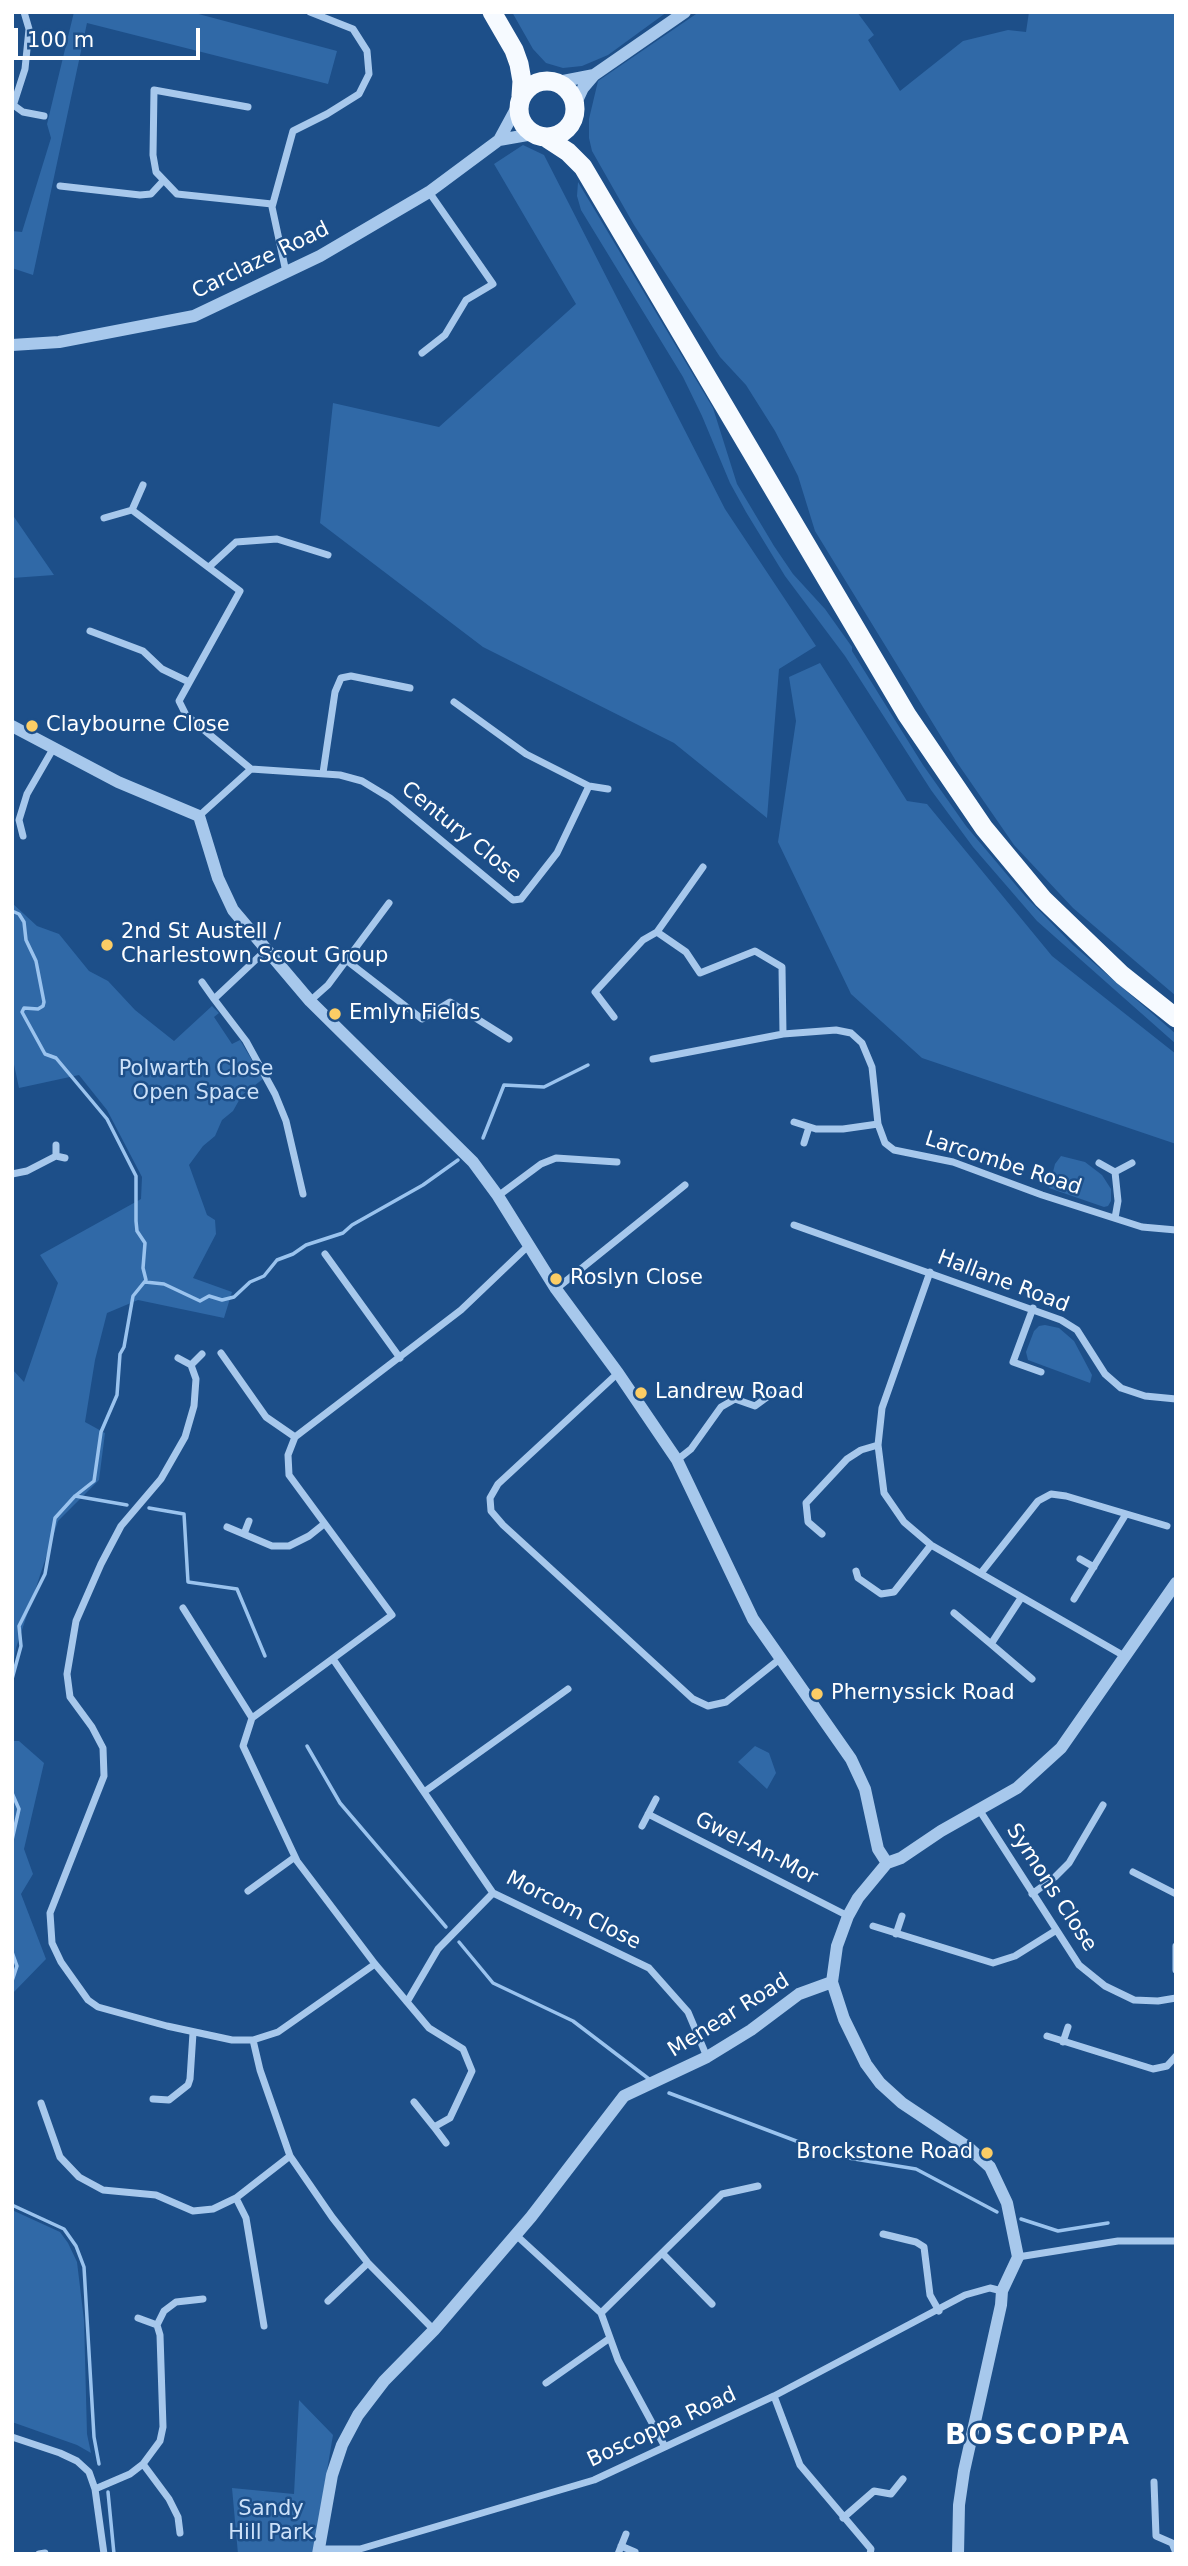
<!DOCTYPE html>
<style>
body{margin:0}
#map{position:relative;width:1188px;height:2566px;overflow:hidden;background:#1d4f89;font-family:"DejaVu Sans",sans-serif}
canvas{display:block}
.frame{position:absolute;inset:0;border:14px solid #fff;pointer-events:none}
.scale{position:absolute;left:14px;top:28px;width:186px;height:32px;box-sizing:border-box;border:4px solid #fff;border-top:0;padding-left:9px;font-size:21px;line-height:24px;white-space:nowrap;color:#fff;-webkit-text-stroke:5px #1d4f89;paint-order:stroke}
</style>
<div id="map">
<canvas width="1188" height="2566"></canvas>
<div class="frame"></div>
<div class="scale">100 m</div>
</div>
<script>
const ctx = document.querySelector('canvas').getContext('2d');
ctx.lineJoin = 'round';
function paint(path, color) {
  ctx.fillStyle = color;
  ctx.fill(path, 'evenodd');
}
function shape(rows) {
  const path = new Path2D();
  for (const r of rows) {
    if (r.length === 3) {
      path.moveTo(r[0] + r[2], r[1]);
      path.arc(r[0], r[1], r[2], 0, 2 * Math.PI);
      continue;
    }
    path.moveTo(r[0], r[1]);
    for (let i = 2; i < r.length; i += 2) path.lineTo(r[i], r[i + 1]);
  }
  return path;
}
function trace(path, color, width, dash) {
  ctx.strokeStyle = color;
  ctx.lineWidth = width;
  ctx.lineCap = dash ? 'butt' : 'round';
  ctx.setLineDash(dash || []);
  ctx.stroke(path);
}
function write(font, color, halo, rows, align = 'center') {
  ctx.font = font + ' "DejaVu Sans",sans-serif';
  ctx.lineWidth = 5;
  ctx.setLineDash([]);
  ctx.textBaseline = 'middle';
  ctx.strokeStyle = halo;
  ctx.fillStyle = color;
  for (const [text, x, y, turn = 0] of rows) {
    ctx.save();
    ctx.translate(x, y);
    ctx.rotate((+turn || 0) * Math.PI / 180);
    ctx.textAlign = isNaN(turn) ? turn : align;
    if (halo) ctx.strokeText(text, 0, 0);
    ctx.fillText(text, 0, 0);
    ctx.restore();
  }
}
paint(shape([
 [74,12,191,12,337,51,328,84,87,23,33,275,12,268,12,231,22,232,51,138,47,124],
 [512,12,667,12,608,55,582,66,563,68,546,63,533,49],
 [699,12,857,12,874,35,868,40,900,91,963,41,1008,30,1026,32,1029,12,1176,12,1176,996,1073,908,1014,845,956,761,815,531,798,476,775,431,746,385,720,357,634,225,592,151,589,138,589,119,598,81],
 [523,145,544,155,725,509,816,646,779,669,767,818,674,743,483,647,320,523,333,403,439,427,576,304,494,164],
 [578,182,713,408,737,484,774,546,793,574,825,609,852,647,852,651,923,765,966,826,1025,896,1073,945,1176,1034,1176,1044,1037,921,973,847,931,790,845,656,785,576,746,512,730,483,702,416,683,377,581,210,577,196],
 [12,514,54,575,12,578],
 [820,663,907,801,927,804,1052,956,1176,1054,1176,1144,922,1058,851,994,778,842,796,721,789,677],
 [12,903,37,926,59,934,89,971,108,981,135,1010,174,1041,212,1006,219,1013,214,1017,232,1044,240,1040,263,1079,242,1095,233,1111,222,1120,215,1136,203,1146,189,1165,207,1215,215,1220,216,1234,193,1278,232,1292,224,1318,138,1300,107,1313,95,1360,85,1422,105,1433,99,1480,58,1521,16,1648,12,1672,12,1369,24,1382,58,1283,40,1255,141,1199,142,1177,107,1110,79,1075,19,1088,12,1055],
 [1061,1156,1085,1162,1102,1175,1111,1189,1111,1201,1108,1206,1104,1207,1049,1188,1055,1164],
 [1045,1325,1059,1328,1074,1341,1092,1375,1090,1383,1028,1360,1026,1352,1034,1331,1039,1326],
 [12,1741,19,1741,44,1763,24,1849,33,1874,21,1894,46,1959,12,1994],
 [755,1746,769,1753,776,1773,767,1789,738,1762],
 [12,2210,60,2232,68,2243,77,2262,84,2320,87,2434,91,2453,77,2445,12,2422],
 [299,2400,333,2435,313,2554,238,2554,232,2488,294,2494]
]), '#3069a7');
trace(shape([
 [12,911,19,914,24,922,26,940,36,961,44,1002,43,1006,38,1009,24,1008,22,1012,45,1054,56,1058,107,1119,136,1176,136,1221,137,1231,145,1243,143,1268,146,1280,133,1296,124,1347,120,1354,117,1395,101,1432,94,1481,75,1496,55,1518,45,1574,19,1626,21,1646,12,1679],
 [483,1138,504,1085,544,1087,588,1065],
 [145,1282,164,1284,200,1301,209,1296,222,1300,234,1297,250,1282,264,1276,277,1260,293,1254,306,1245,343,1233,352,1225,423,1185,458,1160],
 [75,1496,127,1505],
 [149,1508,184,1514,188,1582,237,1589,265,1656],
 [307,1746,340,1803,446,1927],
 [12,1793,19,1809,12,1840],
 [459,1942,493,1983,573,2021,649,2079],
 [12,1952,17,1966,12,1981],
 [669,2093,836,2156,916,2169,997,2212],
 [12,2205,64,2229,76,2246,84,2267,94,2437,99,2464],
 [1021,2219,1058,2231,1108,2223],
 [108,2492,114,2554]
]), '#9ac3ee', 3.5);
trace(shape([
 [14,103,25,69,29,29,24,12],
 [12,104,23,112,44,116],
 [248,107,154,90,153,155,156,172,177,194,272,204],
 [60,186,140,195,151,194,163,181],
 [286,272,272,207,293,131,327,114,359,94,369,74,367,51,353,29,310,12],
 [422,353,445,335,466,300,493,284,429,192],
 [132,510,143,485],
 [104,518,132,510,240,591,179,701,186,715,251,769],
 [209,567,236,542,277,539,328,555],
 [90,631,143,651,162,669,189,682],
 [454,702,526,754,589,786,608,789],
 [323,773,335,692,341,678,351,676,410,688],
 [199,816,251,769,340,775,362,781,390,798,513,900,521,899,557,853,589,786],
 [23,836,19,820,27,794,53,749],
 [657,932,703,867],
 [266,950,214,999,246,1041,275,1094,286,1121,303,1194],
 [346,960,422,1019,450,1002,509,1039],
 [202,982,214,999],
 [310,1001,328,985,389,903],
 [614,1017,595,992,643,940,657,932,686,952,700,973,755,951,782,967,783,1034],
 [653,1059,783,1034,836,1030,851,1033,862,1043,872,1067,878,1124,885,1143,894,1150,953,1162,1042,1195,1142,1227,1176,1230],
 [794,1122,816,1129,843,1129,878,1124],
 [804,1143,809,1127],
 [56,1145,56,1156,65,1158],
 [1099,1163,1115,1172],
 [12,1174,27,1171,56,1156],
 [498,1196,541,1164,556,1158,617,1162],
 [1115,1218,1118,1201,1115,1172,1132,1163],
 [794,1225,1061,1320,1077,1330,1105,1374,1121,1388,1145,1396,1176,1399],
 [325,1254,400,1358],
 [930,1272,882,1408,878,1445,884,1493,904,1522,931,1545,1126,1657],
 [556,1289,685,1185],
 [1033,1308,1013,1362,1041,1372],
 [221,1353,266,1417,295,1437],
 [178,1358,191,1365,196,1379,194,1406,185,1437,161,1479,121,1526,101,1564,76,1621,67,1674,70,1697,92,1727,103,1748,104,1776,50,1913,52,1943,61,1962,88,2000,98,2007,167,2026,232,2040,253,2040,278,2032,375,1964],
 [191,1365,202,1354],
 [618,1373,498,1484,490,1498,491,1511,503,1525,693,1699,708,1706,726,1702,781,1658],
 [677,1460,691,1449,721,1407,735,1399,755,1406,770,1395],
 [227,1527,272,1546,289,1546,309,1536,324,1524],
 [244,1534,249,1521],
 [822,1534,808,1522,806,1503,847,1459,861,1450,878,1445],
 [1080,1559,1094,1567],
 [856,1571,858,1578,881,1594,894,1592,931,1545],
 [981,1573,1038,1501,1051,1494,1066,1496,1167,1526],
 [1021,1598,991,1644,1032,1679],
 [1074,1599,1126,1514],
 [183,1608,252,1718],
 [954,1613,991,1644],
 [333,1659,493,1893,649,1968,688,2012,707,2057],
 [424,1792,568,1689],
 [980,1811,1079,1965,1105,1986,1134,2000,1158,2001,1176,1998],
 [648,1814,848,1916],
 [642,1826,656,1799],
 [1133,1872,1176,1894],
 [248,1891,295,1857],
 [1032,1894,1055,1877,1069,1863,1103,1805],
 [873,1926,993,1963,1015,1956,1055,1931],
 [896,1934,902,1916],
 [1176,1946,1176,1970],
 [407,2002,438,1949,493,1893],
 [1047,2036,1153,2069,1167,2066,1176,2056],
 [253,2040,260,2070,290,2156,332,2217,368,2263,434,2330],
 [1063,2042,1068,2027],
 [153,2099,169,2100,188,2085,190,2079,193,2033],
 [414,2102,434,2127,450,2118,472,2071,463,2049,429,2028,375,1964,297,1861,243,1746,252,1718,392,1615,289,1475,288,1455,295,1437,461,1310,527,1247],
 [41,2103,60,2157,79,2177,103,2190,156,2195,193,2211,213,2209,236,2198,290,2156],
 [434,2127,446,2143],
 [236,2198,246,2218,264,2326],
 [883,2234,916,2242,924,2247,930,2295,939,2311],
 [516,2235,601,2313,618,2360,664,2445],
 [662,2253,712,2304],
 [1018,2257,1118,2241,1176,2241],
 [328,2301,368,2263],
 [601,2313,722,2194,758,2186],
 [157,2325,164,2311,176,2302,203,2299],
 [546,2383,610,2338],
 [774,2396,800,2465,871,2549,870,2554],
 [12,2437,60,2453,77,2461,89,2472,95,2489,104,2554],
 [143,2464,169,2499,178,2517,180,2533],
 [1154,2482,1156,2536,1172,2543,1176,2553],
 [95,2489,130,2474,143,2464,160,2441,163,2427,160,2335,157,2325,138,2318],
 [843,2518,874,2491,891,2494,903,2479],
 [621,2546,635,2552],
 [318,2549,360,2549,594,2480,774,2396,965,2295,990,2288,1002,2291],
 [39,2554,45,2553],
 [618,2554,626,2534]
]), '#a7c8ec', 7);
trace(shape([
 [558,82,594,75],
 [575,105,583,88,594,75,685,12],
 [499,140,533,134],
 [12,345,59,342,194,316,320,256,429,192,499,140,518,105],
 [12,726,118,782,199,816,218,878,233,910,310,1001,473,1162,498,1196,556,1289,618,1373,677,1460,753,1619,851,1759,865,1789,878,1849,887,1863],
 [318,2554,332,2475,342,2445,358,2415,384,2381,434,2330,531,2217,624,2096,707,2057,751,2030,799,1994,832,1982],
 [958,2554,959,2505,964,2471,1001,2305,1002,2291,1018,2257,1007,2203,990,2167,968,2147,902,2103,880,2083,866,2064,844,2019,832,1982,837,1946,848,1916,858,1898,887,1863,901,1858,941,1831,1017,1788,1061,1748,1176,1583]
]), '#a7c8ec', 12);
trace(shape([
 [492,12,514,50,519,64,522,81,521,96],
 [547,109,28],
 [545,137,568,152,583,167,907,715,984,828,1043,899,1122,975,1176,1018]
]), '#f6faff', 19);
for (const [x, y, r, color] of [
 [32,726,7,"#fccd65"],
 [107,945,7,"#fccd65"],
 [335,1014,7,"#fccd65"],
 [556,1279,7,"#fccd65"],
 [641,1393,7,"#fccd65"],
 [817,1694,7,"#fccd65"],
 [987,2153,7,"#fccd65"]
]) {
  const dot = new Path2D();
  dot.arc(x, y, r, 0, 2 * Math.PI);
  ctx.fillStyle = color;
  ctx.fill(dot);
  trace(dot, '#1d4f89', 2.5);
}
write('21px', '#fff', '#1d4f89', [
 ["Carclaze Road",261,261,-26],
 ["Century Close",461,833,39],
 ["Larcombe Road",1003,1164,18],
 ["Hallane Road",1003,1282,21],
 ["Gwel-An-Mor",756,1849,27],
 ["Symons Close",1051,1888,57],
 ["Morcom Close",573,1911,27],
 ["Menear Road",729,2016,-32],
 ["Boscoppa Road",662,2428,-25]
]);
write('21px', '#fff', '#1d4f89', [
 ["Claybourne Close",46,726],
 ["2nd St Austell /",121,933],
 ["Charlestown Scout Group",121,957],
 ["Emlyn Fields",349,1014],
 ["Roslyn Close",570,1279],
 ["Landrew Road",655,1393],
 ["Phernyssick Road",831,1694],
 ["Brockstone Road",973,2153,"right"]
], 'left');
write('21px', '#cce1f9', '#1d4f89', [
 ["Polwarth Close",196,1070],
 ["Open Space",196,1094],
 ["Sandy",271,2510],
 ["Hill Park",271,2534]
]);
ctx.letterSpacing = '2px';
write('bold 28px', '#fff', '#1d4f89', [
 ["BOSCOPPA",1038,2437]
]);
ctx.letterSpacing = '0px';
</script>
